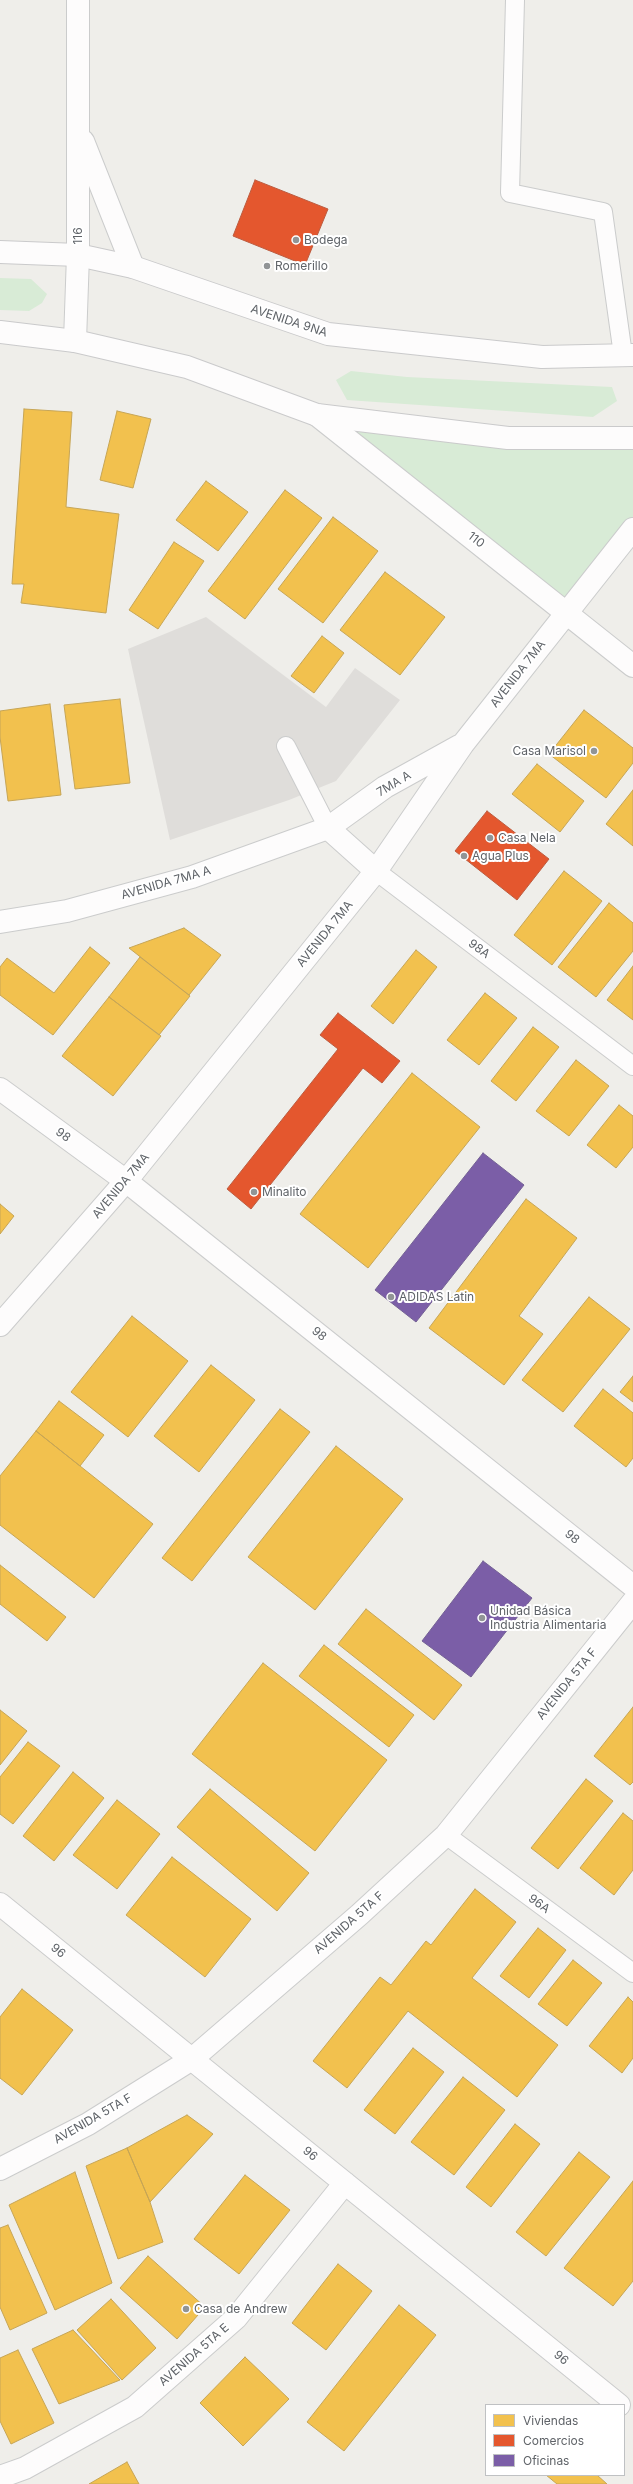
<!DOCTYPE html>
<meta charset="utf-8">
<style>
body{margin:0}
#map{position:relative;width:633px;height:2484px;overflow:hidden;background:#efeeea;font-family:Inter,sans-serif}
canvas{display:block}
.legend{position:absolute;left:485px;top:2404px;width:140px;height:72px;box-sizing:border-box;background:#fff;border:1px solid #bfc1c3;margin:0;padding:5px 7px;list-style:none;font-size:12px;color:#5f6368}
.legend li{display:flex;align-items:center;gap:8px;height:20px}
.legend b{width:20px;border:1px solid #bfc1c3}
</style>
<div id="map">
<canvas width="633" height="2484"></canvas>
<ul class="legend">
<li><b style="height:11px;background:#f2c14e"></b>Viviendas</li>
<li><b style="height:11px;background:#e4572e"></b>Comercios</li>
<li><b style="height:11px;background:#7b5ea7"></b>Oficinas</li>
</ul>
</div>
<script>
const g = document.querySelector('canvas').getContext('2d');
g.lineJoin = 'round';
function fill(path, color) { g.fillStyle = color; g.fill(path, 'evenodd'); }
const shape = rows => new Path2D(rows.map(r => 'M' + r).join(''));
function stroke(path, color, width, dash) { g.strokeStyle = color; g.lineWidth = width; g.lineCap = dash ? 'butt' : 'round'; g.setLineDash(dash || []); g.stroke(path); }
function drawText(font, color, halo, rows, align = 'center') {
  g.font = font + ' Inter,sans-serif'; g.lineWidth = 4; g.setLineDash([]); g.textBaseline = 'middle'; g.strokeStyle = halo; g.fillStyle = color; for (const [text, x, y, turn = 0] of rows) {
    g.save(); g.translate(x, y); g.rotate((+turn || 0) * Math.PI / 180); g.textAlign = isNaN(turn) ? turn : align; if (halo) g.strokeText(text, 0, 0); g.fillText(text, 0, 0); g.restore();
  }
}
fill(shape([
 [206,617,326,707,355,668,400,700,336,781,289,800,170,840,128,649]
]), '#dfddda');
fill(shape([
 [0,278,31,279,47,294,42,303,29,311,0,310],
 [351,371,407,377,612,387,617,401,593,417,347,400,336,380],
 [317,415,633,438,633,529,566,611]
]), '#d8ebd6');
const homes = shape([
 [24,409,72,412,66,507,119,514,106,613,21,603,24,584,12,584,24,409],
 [117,411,151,419,133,488,100,480,117,411],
 [206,481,248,512,218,551,176,520,206,481],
 [285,490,322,518,245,619,208,591,285,490],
 [333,517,378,551,323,623,278,589,333,517],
 [174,542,204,561,158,629,129,610,174,542],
 [385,572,445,617,400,675,340,630,385,572],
 [322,636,344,653,314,693,291,676,322,636],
 [120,699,130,783,75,789,64,705,120,699],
 [50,704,61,795,8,801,0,737,0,711,50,704],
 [584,710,633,748,633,763,606,798,549,754,584,710],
 [537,764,584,801,560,832,512,794,537,764],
 [633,790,633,846,606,824,633,790],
 [564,871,602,901,552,965,514,935,564,871],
 [609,903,633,923,633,951,596,997,558,967,609,903],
 [184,928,221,955,189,995,129,948,184,928],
 [90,947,110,963,53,1035,0,995,0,967,7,958,54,993,90,947],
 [416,950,437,967,393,1024,371,1006,416,950],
 [140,957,190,996,159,1035,109,997,140,957],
 [633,966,633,1020,607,1000,633,966],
 [485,993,517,1018,479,1065,447,1040,485,993],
 [109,997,161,1036,113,1096,62,1056,109,997],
 [533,1027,559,1047,516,1101,491,1081,533,1027],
 [576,1060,609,1086,569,1136,536,1111,576,1060],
 [412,1073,480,1127,368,1268,300,1214,412,1073],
 [619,1105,633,1116,633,1147,616,1168,587,1145,619,1105],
 [526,1199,577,1238,519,1316,543,1334,504,1385,429,1328,526,1199],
 [0,1204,14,1216,0,1234,0,1204],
 [589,1297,630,1329,563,1412,522,1380,589,1297],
 [132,1316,188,1361,128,1437,71,1392,132,1316],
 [211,1365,255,1400,199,1472,154,1436,211,1365],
 [633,1376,633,1402,620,1392,633,1376],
 [603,1389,633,1413,633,1458,626,1467,574,1426,603,1389],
 [59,1401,104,1435,80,1466,36,1431,59,1401],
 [280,1409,310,1432,192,1581,162,1558,280,1409],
 [36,1431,153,1524,94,1598,0,1525,0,1476,36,1431],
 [336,1446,403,1499,315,1610,248,1557,336,1446],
 [0,1565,66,1617,47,1641,0,1604,0,1565],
 [366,1609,462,1685,434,1720,338,1644,366,1609],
 [324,1645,414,1715,389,1747,299,1676,324,1645],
 [263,1663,387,1760,315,1851,192,1754,263,1663],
 [633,1707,633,1782,630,1785,594,1756,633,1707],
 [0,1710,27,1731,0,1765,0,1710],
 [28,1742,60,1766,13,1824,0,1814,0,1777,28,1742],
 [73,1772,104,1798,54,1861,23,1836,73,1772],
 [586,1779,613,1801,558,1869,531,1848,586,1779],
 [210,1789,309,1873,277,1911,177,1827,210,1789],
 [117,1800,160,1834,117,1889,73,1855,117,1800],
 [623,1813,633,1821,633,1870,614,1895,580,1868,623,1813],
 [172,1857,251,1919,205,1977,126,1915,172,1857],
 [475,1889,516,1922,472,1978,558,2045,517,2097,408,2011,347,2088,313,2061,380,1977,391,1985,426,1941,431,1945,475,1889],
 [538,1928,566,1950,529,1998,500,1976,538,1928],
 [573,1960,602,1983,567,2026,538,2004,573,1960],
 [22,1989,73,2030,22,2095,0,2078,0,2017,22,1989],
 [628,1997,633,2002,633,2058,622,2073,589,2046,628,1997],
 [413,2048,444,2072,395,2134,364,2110,413,2048],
 [463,2077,505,2110,454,2175,411,2142,463,2077],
 [187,2115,213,2134,150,2202,127,2148,187,2115],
 [515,2124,540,2144,491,2207,466,2187,515,2124],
 [127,2148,150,2202,163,2242,118,2259,86,2166,127,2148],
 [579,2152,610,2177,546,2256,516,2232,579,2152],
 [75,2172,112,2283,55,2310,9,2205,75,2172],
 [245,2175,290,2210,239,2274,194,2239,245,2175],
 [633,2181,633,2281,613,2306,564,2268,633,2181],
 [8,2225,47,2313,10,2330,0,2307,0,2228,8,2225],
 [148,2256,205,2307,177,2339,120,2288,148,2256],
 [338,2264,372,2291,326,2350,292,2323,338,2264],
 [111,2299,156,2348,122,2380,77,2330,111,2299],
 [399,2305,436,2335,344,2451,307,2422,399,2305],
 [73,2330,120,2380,59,2404,32,2349,73,2330],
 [18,2350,54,2423,11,2444,0,2421,0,2358,18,2350],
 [245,2357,289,2399,243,2446,200,2403,245,2357],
 [127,2462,139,2484,89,2484,127,2462],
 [546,2475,597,2475,607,2484,557,2484,546,2475]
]);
fill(homes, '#f2c14e');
stroke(homes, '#c6a556', 1);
const shops = shape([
 [255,180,328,209,305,265,233,236,255,180],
 [487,811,549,859,517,900,455,851,487,811],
 [338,1013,400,1061,382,1083,363,1068,251,1209,227,1189,338,1049,320,1035,338,1013]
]);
fill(shops, '#e4572e');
stroke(shops, '#bc5b3f', 1);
const offices = shape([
 [483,1153,524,1185,416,1322,375,1290,483,1153],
 [483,1561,532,1598,471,1677,422,1641,483,1561]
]);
fill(offices, '#7b5ea7');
stroke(offices, '#736094', 1);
const service = shape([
 [515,0,510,193,603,212,623,355],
 [286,746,328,828],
 [376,871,633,1066],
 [446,1835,633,1973]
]);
const minor = shape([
 [83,141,133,267],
 [75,341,78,255,78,0],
 [317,415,633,666],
 [328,828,376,871],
 [0,922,67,911,192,877,328,828,385,787,459,746],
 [0,1089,126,1181,633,1586],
 [0,1325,126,1181,376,871,463,744,633,529],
 [0,1904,619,2405],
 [0,2169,88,2124,192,2059,359,1915,446,1835,633,1602],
 [0,2477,25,2468,135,2407,236,2318,345,2183]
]);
const secondary = shape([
 [0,252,78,255,133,267,328,334,542,357,633,355],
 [0,332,75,341,187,367,317,415,508,438,633,438]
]);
stroke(service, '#cbcccc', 20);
stroke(minor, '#cbcccc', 24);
stroke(secondary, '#cacacb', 24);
stroke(service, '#fdfcfc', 18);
stroke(minor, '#fdfcfc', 22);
stroke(secondary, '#fdfcfc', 22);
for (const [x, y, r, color] of [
 [296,240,4,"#919496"],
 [267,266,4,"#919496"],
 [594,751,4,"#919496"],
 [490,838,4,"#919496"],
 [464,856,4,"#919496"],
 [254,1192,4,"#919496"],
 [391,1297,4,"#919496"],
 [482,1618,4,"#919496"],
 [186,2309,4,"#919496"]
]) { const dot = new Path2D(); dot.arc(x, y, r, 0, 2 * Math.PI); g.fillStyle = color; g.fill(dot); stroke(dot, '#fff', 1.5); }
drawText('12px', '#5f6368', '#fff', [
 ["116",78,236,-90],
 ["AVENIDA 9NA",289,321,18],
 ["110",476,540,38],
 ["AVENIDA 7MA",518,674,-52],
 ["7MA A",394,784,-31],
 ["AVENIDA 7MA A",166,883,-16],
 ["AVENIDA 7MA",325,934,-51],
 ["98A",479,949,37],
 ["98",63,1135,36],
 ["AVENIDA 7MA",121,1186,-50],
 ["98",319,1334,39],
 ["98",572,1537,39],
 ["AVENIDA 5TA F",567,1684,-51],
 ["96A",539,1904,36],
 ["AVENIDA 5TA F",349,1923,-41],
 ["96",58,1951,39],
 ["AVENIDA 5TA F",93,2119,-30],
 ["96",310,2154,39],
 ["AVENIDA 5TA E",194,2355,-41],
 ["96",561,2358,39]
]);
drawText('12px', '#5f6368', '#fff', [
 ["Bodega",304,240],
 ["Romerillo",275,266],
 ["Casa Marisol",586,751,"right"],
 ["Casa Nela",498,838],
 ["Agua Plus",472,856],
 ["Minalito",262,1192],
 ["ADIDAS Latin",399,1297],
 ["Unidad Básica",490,1611],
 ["Industria Alimentaria",490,1625],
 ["Casa de Andrew",194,2309]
], 'left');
</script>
